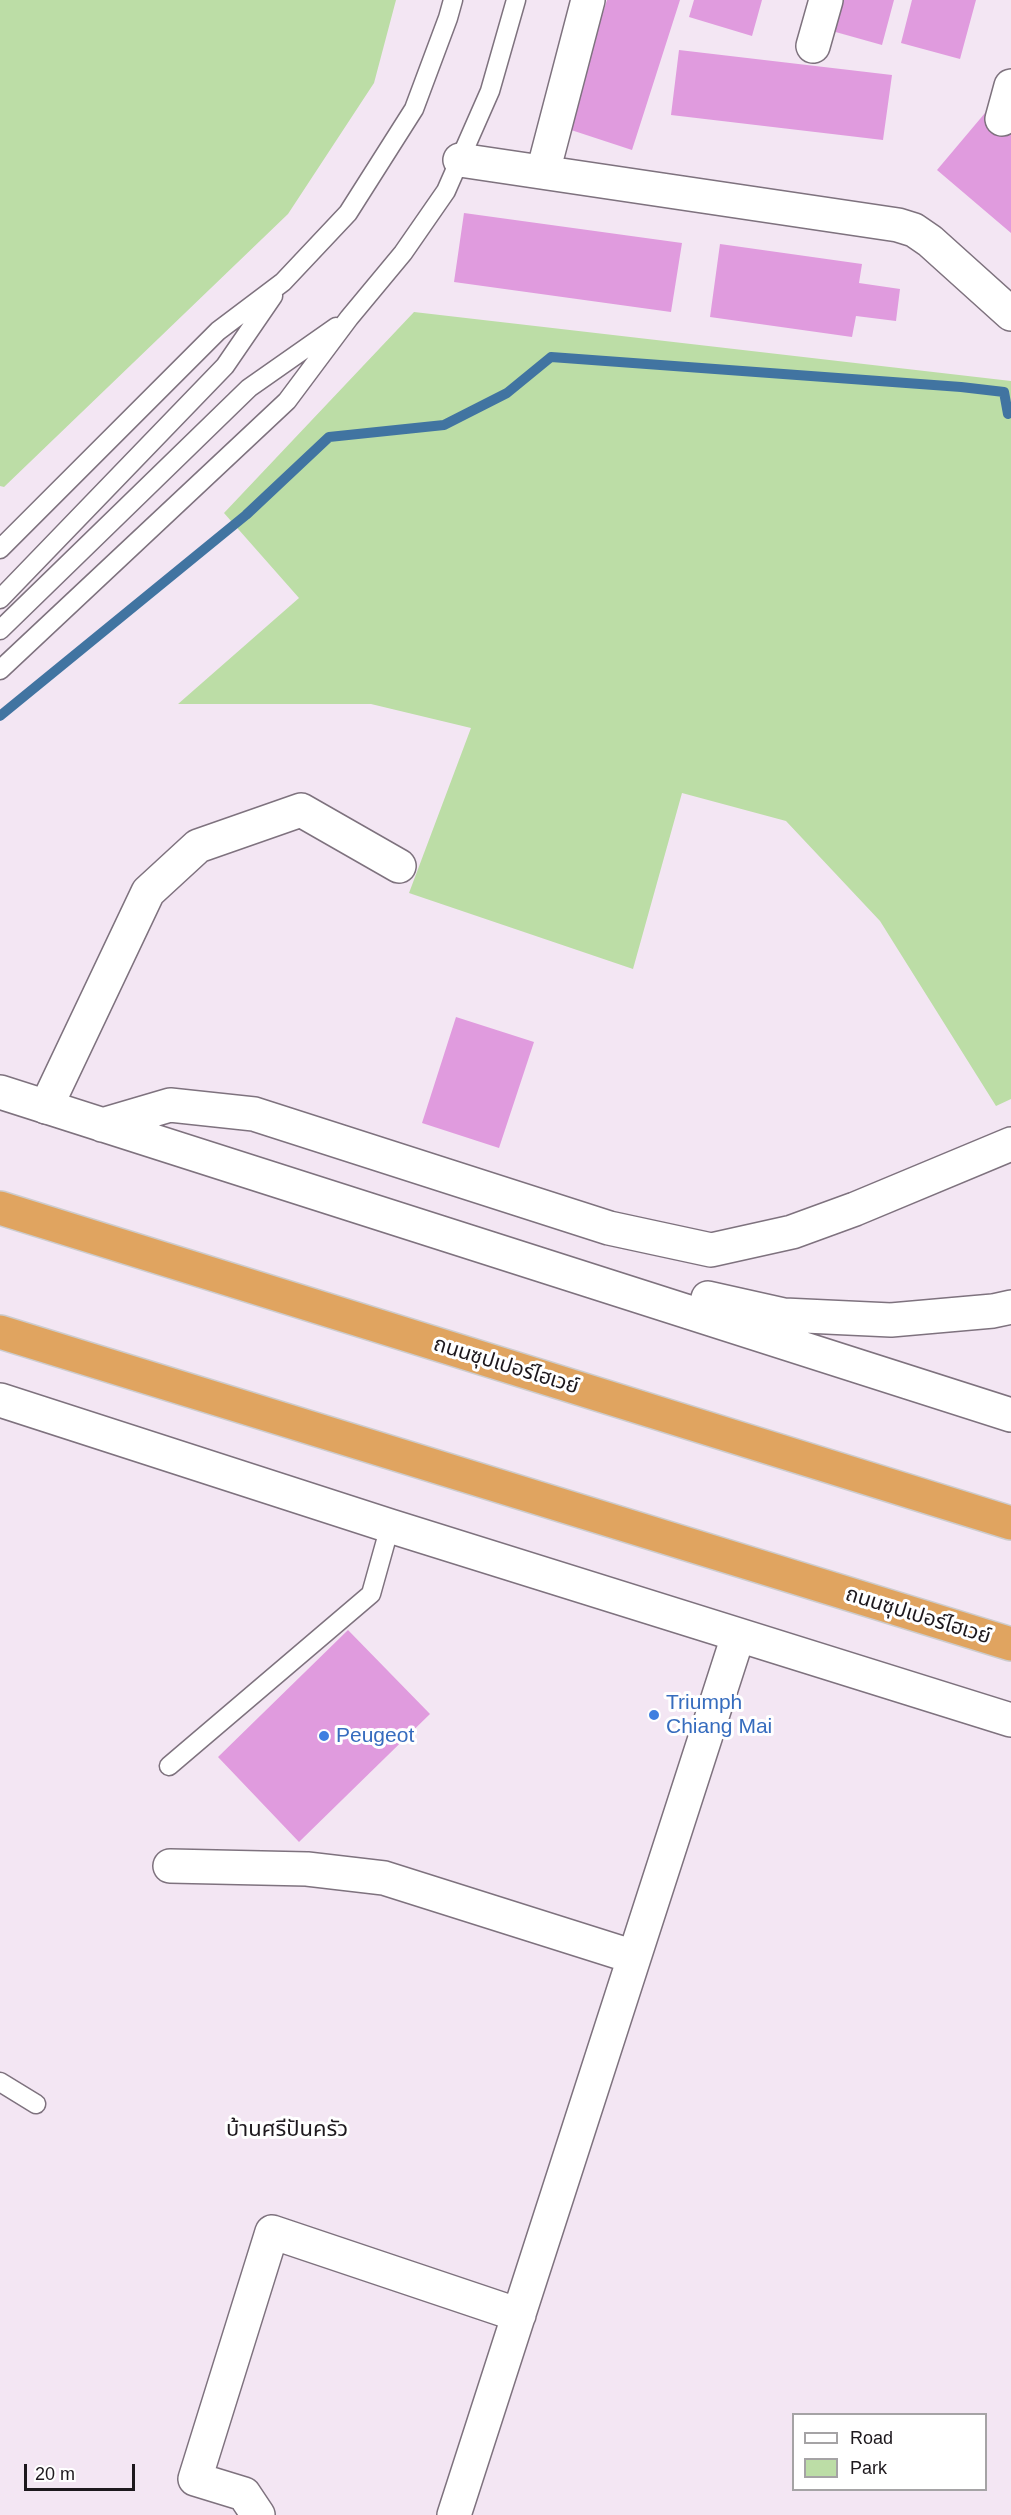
<!DOCTYPE html>
<meta charset="utf-8">
<style>
body{margin:0}
#map{position:relative;width:1011px;height:2515px;overflow:hidden;background:#f3e6f3;font-family:Arial,sans-serif}
canvas{display:block}
.legend{position:absolute;left:792px;top:2413px;width:195px;height:78px;box-sizing:border-box;background:#fff;border:2px solid #a5a3a5;margin:0;padding:8px 10px;list-style:none;font-size:18px;color:#1d181d}
.legend li{display:flex;align-items:center;gap:12px;height:30px}
.legend b{width:30px;border:2px solid #a5a3a5}
.scale{position:absolute;left:24px;top:2464px;width:111px;height:27px;box-sizing:border-box;border:3px solid #1d181d;border-top:0;padding-left:8px;font-size:18px;line-height:21px;white-space:nowrap;color:#1d181d;-webkit-text-stroke:4px #fff;paint-order:stroke}
</style>
<div id="map">
<canvas width="1011" height="2515"></canvas>
<ul class="legend">
<li><b style="height:8px;background:#fff"></b>Road</li>
<li><b style="height:16px;background:#bcdda6"></b>Park</li>
</ul>
<div class="scale">20 m</div>
</div>
<script>
const g = document.querySelector('canvas').getContext('2d');
g.lineJoin = 'round';
function fill(path, color) { g.fillStyle = color; g.fill(path, 'evenodd'); }
const shape = rows => new Path2D(rows.map(r => 'M' + r).join(''));
function stroke(path, color, width, dash) { g.strokeStyle = color; g.lineWidth = width; g.lineCap = dash ? 'butt' : 'round'; g.setLineDash(dash || []); g.stroke(path); }
function drawText(font, color, halo, rows, align = 'center') {
  g.font = font + ' Arial,"Noto Sans Thai",sans-serif'; g.lineWidth = 6; g.setLineDash([]); g.textBaseline = 'middle'; g.strokeStyle = halo; g.fillStyle = color; for (const [text, x, y, turn = 0] of rows) {
    g.save(); g.translate(x, y); g.rotate((+turn || 0) * Math.PI / 180); g.textAlign = isNaN(turn) ? turn : align; if (halo) g.strokeText(text, 0, 0); g.fillText(text, 0, 0); g.restore();
  }
}
fill(shape([
 [0,0,396,0,374,83,288,214,4,487,0,486],
 [414,312,1011,381,1011,1099,996,1106,880,921,786,821,682,793,633,969,409,893,471,728,371,704,178,704,299,598,224,513]
]), '#bcdda6');
stroke(shape([
 [0,716,246,515,329,437,444,425,507,393,551,357,961,387,1004,392,1008,414,1011,411]
]), '#4174a1', 10);
fill(shape([
 [607,0,680,0,632,150,565,128],
 [694,0,762,0,752,36,689,17],
 [841,0,894,0,882,45,832,31],
 [912,0,976,0,960,59,901,43],
 [679,50,892,75,883,140,671,115],
 [985,113,1011,135,1011,233,937,170],
 [464,213,682,243,671,312,454,282],
 [720,244,862,264,859,283,900,289,896,321,856,316,852,337,710,317],
 [456,1017,534,1042,499,1148,422,1123],
 [348,1630,430,1714,299,1842,218,1757]
]), '#e09bde');
const service = shape([
 [0,549,218,331,283,282,348,213,414,109,448,18,453,0],
 [0,599,225,366,273,296],
 [0,630,249,388,336,327],
 [0,670,287,401,349,318,403,253,446,191,490,91,516,0],
 [169,1766,371,1594,390,1526],
 [0,2082,36,2104]
]);
const minor = shape([
 [813,46,826,0],
 [1002,119,1011,86],
 [460,160,898,225,914,230,930,241,1011,314],
 [543,172,588,0],
 [46,1107,148,892,198,846,301,810,399,866],
 [170,1866,307,1869,384,1878,634,1957],
 [258,2515,244,2494,195,2479,272,2232,519,2315],
 [454,2515,738,1636]
]);
const secondary = shape([
 [0,1092,1011,1415],
 [102,1125,170,1105,254,1114,609,1228,711,1250,792,1232,855,1209,1011,1144],
 [708,1298,784,1315,891,1320,993,1311,1011,1307],
 [0,1400,390,1526,1011,1720]
]);
const trunk = shape([
 [0,1208,1011,1523],
 [0,1332,1011,1644]
]);
stroke(service, '#7e727e', 21);
stroke(minor, '#7e727e', 36);
stroke(secondary, '#7e727e', 36);
stroke(trunk, '#cdcccd', 36);
stroke(service, '#fff', 18);
stroke(minor, '#fff', 33);
stroke(secondary, '#fff', 33);
stroke(trunk, '#e0a460', 33);
for (const [x, y, r, color] of [
 [654,1715,6,"#3f7fe0"],
 [324,1736,6,"#3f7fe0"]
]) { const dot = new Path2D(); dot.arc(x, y, r, 0, 2 * Math.PI); g.fillStyle = color; g.fill(dot); stroke(dot, '#fff', 2); }
drawText('21px', '#1d181d', '#fff', [
 ["ถนนซุปเปอร์ไฮเวย์",506,1366,17],
 ["ถนนซุปเปอร์ไฮเวย์",918,1616,17]
]);
drawText('21px', '#366cbe', '#fff', [
 ["Triumph",666,1703],
 ["Chiang Mai",666,1727],
 ["Peugeot",336,1736]
], 'left');
drawText('22px', '#1d181d', '#fff', [
 ["บ้านศรีปันครัว",287,2130]
]);
</script>
